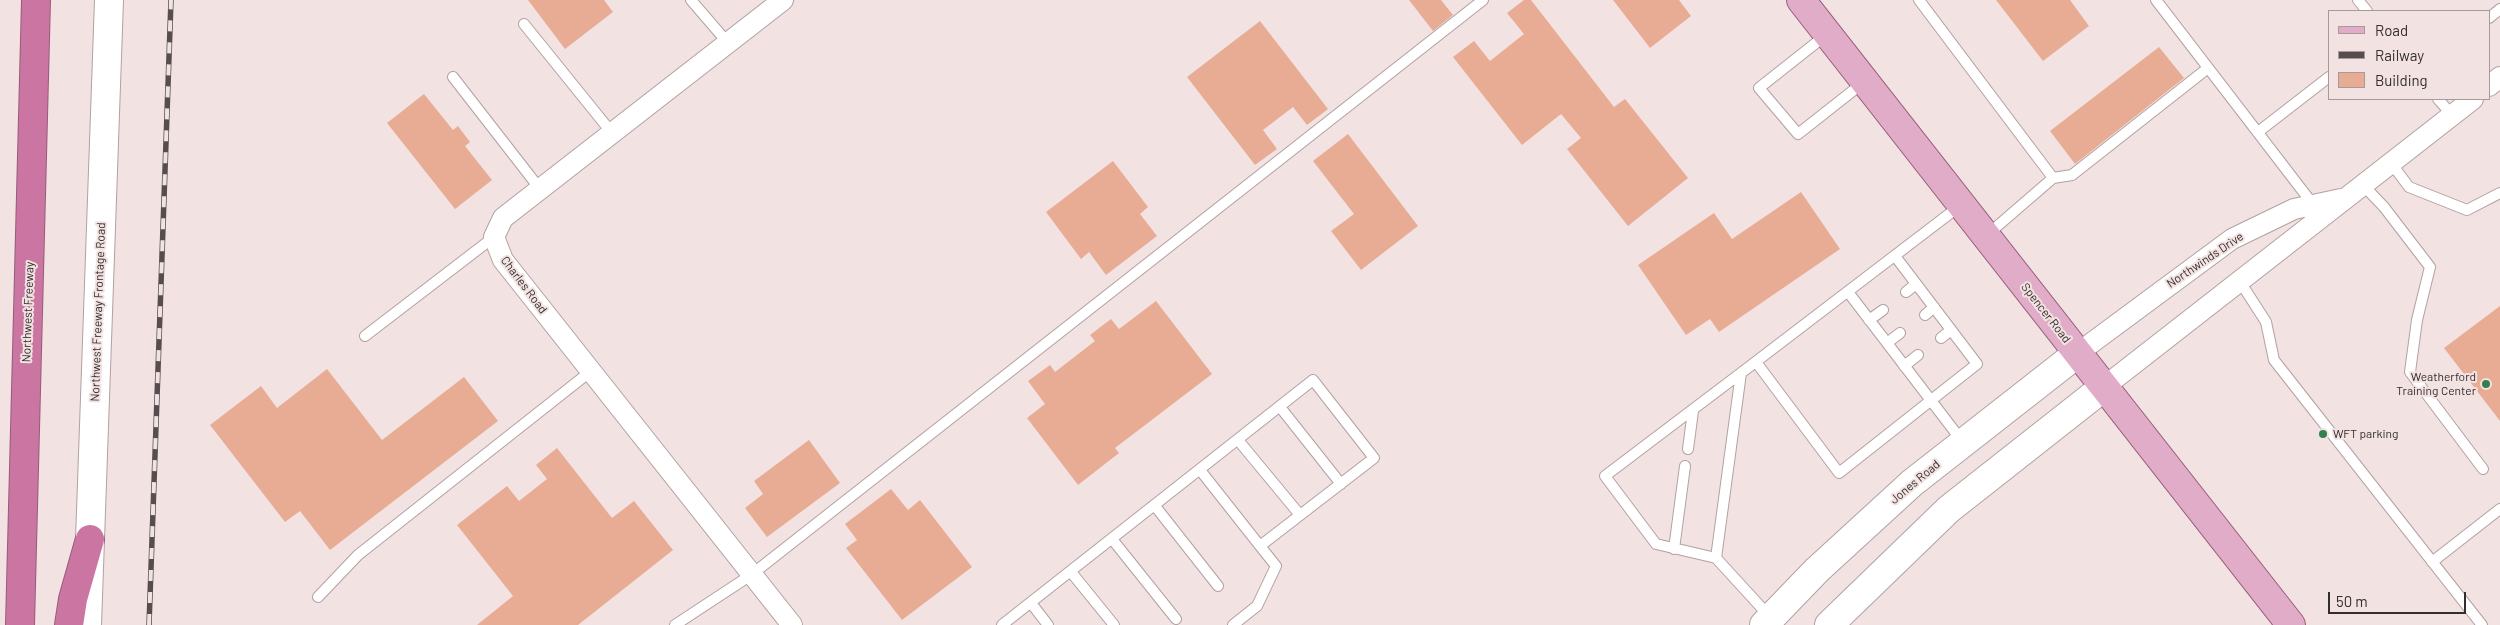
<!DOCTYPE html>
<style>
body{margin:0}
#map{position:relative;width:2500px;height:625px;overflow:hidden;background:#f3e2e2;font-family:Barlow,sans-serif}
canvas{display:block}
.legend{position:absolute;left:2328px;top:10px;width:162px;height:90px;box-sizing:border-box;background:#f3e2e2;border:1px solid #a69a9a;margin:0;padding:6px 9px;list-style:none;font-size:15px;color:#332d2d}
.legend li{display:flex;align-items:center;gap:10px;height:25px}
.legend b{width:25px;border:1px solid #a69a9a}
.scale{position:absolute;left:2328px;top:592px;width:138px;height:22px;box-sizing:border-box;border:2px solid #332d2d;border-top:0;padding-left:6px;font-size:15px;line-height:18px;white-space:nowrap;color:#332d2d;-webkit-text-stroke:4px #f3e2e2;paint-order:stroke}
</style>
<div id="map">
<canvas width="2500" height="625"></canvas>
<ul class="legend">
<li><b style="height:6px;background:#e0acc8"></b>Road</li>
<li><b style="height:6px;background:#564e4e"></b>Railway</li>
<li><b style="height:14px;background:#e8ac95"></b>Building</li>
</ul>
<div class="scale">50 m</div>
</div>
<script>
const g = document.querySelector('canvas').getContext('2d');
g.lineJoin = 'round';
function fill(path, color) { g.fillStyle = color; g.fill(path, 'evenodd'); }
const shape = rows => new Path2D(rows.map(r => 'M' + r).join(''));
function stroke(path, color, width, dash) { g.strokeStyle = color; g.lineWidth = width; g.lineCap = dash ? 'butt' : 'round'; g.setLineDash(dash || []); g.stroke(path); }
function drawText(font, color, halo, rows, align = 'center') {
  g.font = font + ' Barlow,sans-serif'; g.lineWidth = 4; g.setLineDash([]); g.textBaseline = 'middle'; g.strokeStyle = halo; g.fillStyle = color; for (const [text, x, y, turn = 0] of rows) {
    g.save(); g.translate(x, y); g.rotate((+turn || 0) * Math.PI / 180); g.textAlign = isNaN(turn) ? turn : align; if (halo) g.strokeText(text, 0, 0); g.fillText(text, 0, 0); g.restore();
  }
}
fill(shape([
 [528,0,604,0,613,12,565,49],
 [1409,0,1441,0,1453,15,1433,31],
 [1524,0,1531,0,1614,107,1625,99,1688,178,1628,226,1567,149,1581,138,1561,114,1522,145,1453,57,1474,41,1490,61,1524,34,1507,13],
 [1613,0,1679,0,1691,16,1650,48],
 [1996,0,2070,0,2089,26,2043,61],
 [1260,21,1328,109,1307,125,1293,107,1263,130,1277,149,1255,165,1187,77],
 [2159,47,2184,78,2075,164,2050,131],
 [424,94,453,130,458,126,470,142,465,146,492,180,455,209,387,123],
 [1348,134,1418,226,1361,270,1331,231,1354,214,1313,161],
 [1113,161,1148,207,1140,214,1157,236,1106,275,1089,252,1081,259,1046,212],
 [1801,192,1840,249,1719,332,1710,319,1686,335,1638,265,1714,213,1732,239],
 [1156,301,1212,374,1115,448,1119,453,1078,485,1027,418,1045,404,1028,381,1050,365,1055,372,1095,341,1090,335,1111,319,1119,329],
 [2500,306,2500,421,2444,348],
 [327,369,382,440,464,377,498,421,330,550,300,511,285,522,210,425,261,386,277,408],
 [809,440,840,483,767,537,745,508,763,494,754,481],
 [557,448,612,518,634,501,673,550,578,625,477,625,513,596,457,525,507,486,519,501,547,479,536,465],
 [891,489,908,510,920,500,972,567,902,620,846,548,857,540,845,524]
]), '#e8ac95');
const service = shape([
 [691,0,728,43],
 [1919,0,2053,178,1987,235],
 [2156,0,2315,207],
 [2358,0,2367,11],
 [2489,18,2500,9],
 [524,24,612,133],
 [1826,35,1759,88,1798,134,1864,82],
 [453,77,540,189],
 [2438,99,2452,115],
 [2258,132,2329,77],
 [2391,163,2409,187,2467,210,2500,193],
 [2053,178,2072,175,2208,68],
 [2363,185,2384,207,2430,267,2417,320,2410,372,2483,469],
 [2239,280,2266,322,2274,360,2482,625],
 [1848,292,1962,441],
 [1906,292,1916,284],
 [1925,315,1934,307],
 [1869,320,1883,310],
 [365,336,494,237],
 [1941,338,1951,330],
 [1887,343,1900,333],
 [1756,362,1839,473,1977,364,1895,256],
 [1904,366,1918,355],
 [1280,407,1341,484],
 [1238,440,1300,515],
 [1688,449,1693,411],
 [1200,470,1260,546],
 [1155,506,1218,586],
 [1112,539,1176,619],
 [1674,549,1685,466],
 [1716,558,1656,544,1605,476,1741,373],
 [2432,562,2500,509],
 [1071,572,1114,625],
 [318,597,358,555,591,371],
 [1031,603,1048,625],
 [1770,617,1716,558,1741,373,1961,205],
 [675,625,751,575,1483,0],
 [1002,625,1313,380,1374,458,1260,546,1276,566,1257,606,1233,625]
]);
const minor = shape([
 [783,0,503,218,494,237,503,260,792,625],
 [2489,86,2500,77],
 [2078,353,2232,239,2294,209,2341,199],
 [2104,387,2473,99]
]);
const secondary = shape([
 [87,625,109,0],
 [1764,625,1817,570,1912,483,2078,353],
 [1829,625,1949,509,2104,387]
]);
const primary = shape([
 [1801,0,2291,625]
]);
const motorway = shape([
 [20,625,36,0],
 [69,625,73,599,90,539]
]);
stroke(service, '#b1a1a1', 12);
stroke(minor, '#b1a1a1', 22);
stroke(secondary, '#b1a1a1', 30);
stroke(primary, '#965c7a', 30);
stroke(motorway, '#965c7a', 30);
stroke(service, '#fff', 10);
stroke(minor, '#fff', 20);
stroke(secondary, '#fff', 28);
stroke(primary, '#e0acc8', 28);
stroke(motorway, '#cb75a3', 28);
const rail = shape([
 [149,625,171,0]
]);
stroke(rail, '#564e4e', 5.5);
stroke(rail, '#f3e2e2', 4, [11]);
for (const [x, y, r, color] of [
 [2486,384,5,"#337f4e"],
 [2323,434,5,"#337f4e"]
]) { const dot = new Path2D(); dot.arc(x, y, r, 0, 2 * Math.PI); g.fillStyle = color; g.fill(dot); stroke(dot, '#f3e2e2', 2); }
drawText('12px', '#332d2d', '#f3e2e2', [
 ["Northwinds Drive",2205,260,-34],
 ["Charles Road",524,285,53],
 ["Northwest Freeway",28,312,-88],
 ["Northwest Freeway Frontage Road",98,312,-88],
 ["Spencer Road",2046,313,52],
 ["Jones Road",1915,482,-40]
]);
drawText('12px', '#332d2d', '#f3e2e2', [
 ["Weatherford",2476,377],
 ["Training Center",2476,391],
 ["WFT parking",2333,434,"left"]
], 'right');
</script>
